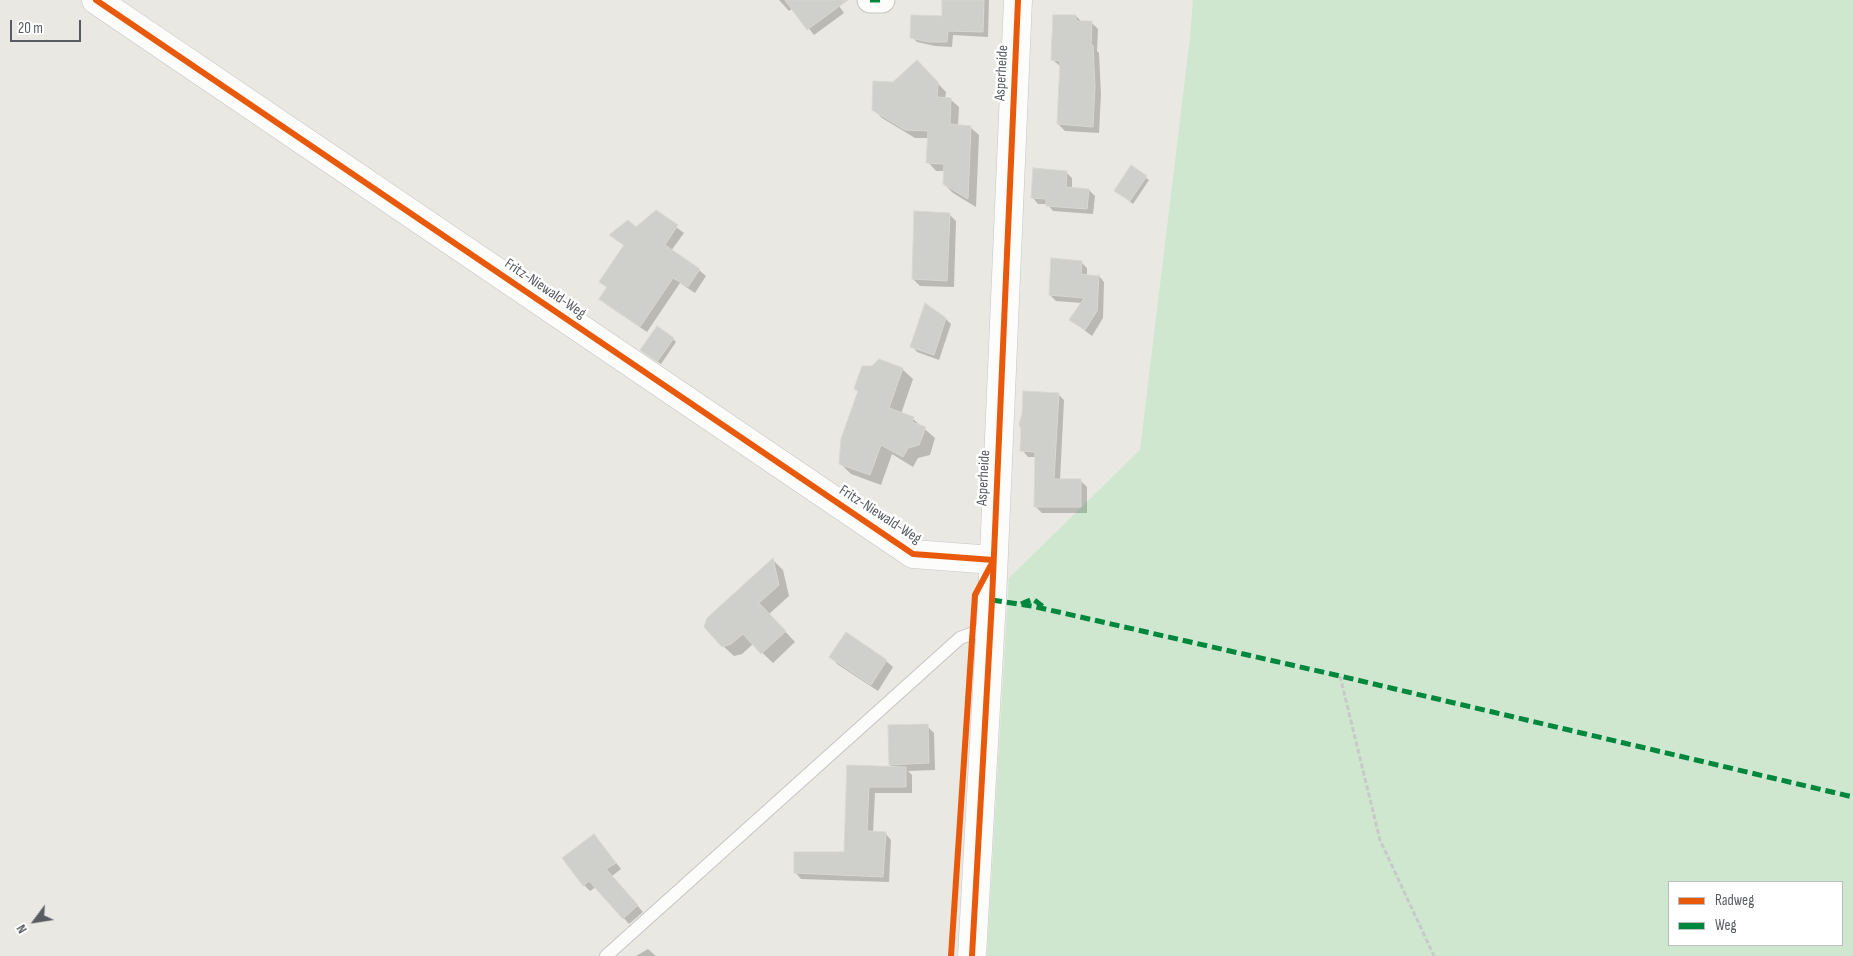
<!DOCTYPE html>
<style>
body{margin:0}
#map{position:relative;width:1853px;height:956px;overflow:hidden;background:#e9e8e2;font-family:"Sofia Sans Condensed",sans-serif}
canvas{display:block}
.legend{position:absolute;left:1668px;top:881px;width:175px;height:65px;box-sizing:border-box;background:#fff;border:1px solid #bcbdc0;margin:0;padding:6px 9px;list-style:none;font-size:15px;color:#585b61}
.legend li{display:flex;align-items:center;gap:10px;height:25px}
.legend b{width:25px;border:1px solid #bcbdc0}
.north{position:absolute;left:10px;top:896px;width:50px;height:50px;-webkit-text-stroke:4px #fff;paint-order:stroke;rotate:239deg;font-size:14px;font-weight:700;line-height:20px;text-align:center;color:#585b61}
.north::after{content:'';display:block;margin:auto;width:18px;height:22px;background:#585b61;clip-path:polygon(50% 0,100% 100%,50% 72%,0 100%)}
.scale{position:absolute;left:10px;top:20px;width:71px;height:22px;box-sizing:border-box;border:2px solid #585b61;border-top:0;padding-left:6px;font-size:15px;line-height:18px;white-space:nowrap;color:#585b61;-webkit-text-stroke:4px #fff;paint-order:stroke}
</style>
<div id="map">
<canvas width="1853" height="956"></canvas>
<ul class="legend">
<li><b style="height:6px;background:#e8590c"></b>Radweg</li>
<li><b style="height:6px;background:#00873e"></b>Weg</li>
</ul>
<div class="north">N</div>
<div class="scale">20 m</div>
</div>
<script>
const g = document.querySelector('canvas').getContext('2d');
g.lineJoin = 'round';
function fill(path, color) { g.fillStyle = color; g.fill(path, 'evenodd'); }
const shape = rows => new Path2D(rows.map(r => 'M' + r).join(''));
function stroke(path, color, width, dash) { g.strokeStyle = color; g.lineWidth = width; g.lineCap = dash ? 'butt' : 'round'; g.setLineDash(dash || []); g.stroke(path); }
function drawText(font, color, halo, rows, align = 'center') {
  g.font = font + ' "Sofia Sans Condensed",sans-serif'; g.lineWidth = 5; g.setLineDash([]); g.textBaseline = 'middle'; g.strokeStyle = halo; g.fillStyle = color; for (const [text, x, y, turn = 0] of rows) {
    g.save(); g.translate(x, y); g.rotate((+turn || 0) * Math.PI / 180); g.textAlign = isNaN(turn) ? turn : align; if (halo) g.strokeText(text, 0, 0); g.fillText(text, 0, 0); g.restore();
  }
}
fill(shape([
 [1193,0,1853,0,1853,956,987,956,1009,578,1140,450,1190,38],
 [1669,882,1842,882,1842,945,1669,945]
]), '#cfe6cf');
fill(shape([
 [779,0,835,0,844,13,814,35,793,8,789,11],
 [944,0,989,0,988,37,953,35,952,47,935,46,917,42,912,37,943,17],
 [1076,16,1082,22,1091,22,1098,29,1097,51,1099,53,1101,94,1099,133,1065,131,1058,124,1061,67,1053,60],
 [925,70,946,92,945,99,950,99,959,107,958,126,970,127,979,135,976,207,953,193,944,184,945,171,936,171,928,162,929,138,915,138,882,118,873,109,894,83],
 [1131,167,1149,180,1133,204,1119,193],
 [1066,172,1072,178,1072,189,1089,190,1095,196,1093,214,1053,211,1047,204,1038,204,1033,198],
 [656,212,684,233,671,251,699,270,706,276,695,293,680,283,647,332,607,305,600,299,607,288,601,281,625,246,611,235,636,228],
 [949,214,956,221,954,287,920,286,913,279],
 [1081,262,1087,268,1087,276,1099,276,1104,282,1103,318,1092,336,1071,320,1082,303,1056,301,1050,295],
 [946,319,951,324,939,360,917,352,912,346],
 [673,339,676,342,661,364,645,353],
 [902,369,913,379,901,414,913,419,935,438,930,455,918,458,913,467,892,454,881,485,851,474,840,463,859,392,856,389],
 [1058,394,1064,400,1060,480,1080,480,1087,487,1087,513,1042,513,1035,506,1036,457,1028,457,1022,450,1023,414],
 [773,560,783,570,789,596,769,614,795,642,773,663,753,644,742,654,734,656,723,646],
 [831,657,886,661,893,667,878,691,837,664],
 [927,726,934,733,935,770,908,771,912,775,912,793,875,793,873,833,885,833,891,840,889,882,801,879,795,872,846,854,848,766,893,768,890,765],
 [594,835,621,869,612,876,643,912,629,924,596,887,590,891,584,885,564,858],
 [648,949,656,956,636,956]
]), '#0003');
const building = shape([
 [785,0,848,0,807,30,785,0],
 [942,0,984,0,983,32,948,31,947,42,929,42,910,38,911,15,942,16,942,0],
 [1053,15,1076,15,1076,21,1092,21,1091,45,1093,45,1095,87,1093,127,1057,124,1060,61,1051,60,1053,15],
 [917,60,938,82,937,97,951,98,950,124,971,126,968,199,943,184,944,164,926,163,928,131,905,130,872,110,873,81,893,82,917,60],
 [1131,165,1147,176,1130,201,1114,191,1131,165],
 [1033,168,1067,171,1066,187,1089,189,1087,209,1046,206,1046,199,1031,198,1033,168],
 [656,210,678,225,665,245,700,269,688,287,673,278,640,327,599,299,607,287,599,282,624,245,609,235,628,220,636,227,656,210],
 [914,211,950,213,947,281,912,279,914,211],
 [1051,258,1082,261,1081,274,1098,276,1099,274,1097,311,1085,330,1069,320,1084,298,1049,295,1051,258],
 [925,303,946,318,934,355,910,347,925,303],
 [657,326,674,338,657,362,640,350,657,326],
 [879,359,903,368,889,408,914,417,912,422,926,427,919,445,908,448,903,457,881,445,870,475,839,464,841,439,858,391,854,389,862,366,872,366,879,359],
 [1023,391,1059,393,1054,479,1081,479,1081,507,1034,507,1035,452,1020,451,1021,430,1019,424,1022,414,1023,391],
 [773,558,779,585,759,603,786,631,761,654,743,634,731,644,722,647,704,627,707,618,773,558],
 [846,632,887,660,871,685,829,657,846,632],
 [928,724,929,763,889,765,888,725,928,724],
 [847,765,906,767,906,787,869,787,867,831,886,832,883,877,794,873,794,852,844,852,847,765],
 [594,834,616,863,606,869,638,905,623,919,589,881,583,886,562,858,594,834]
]);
fill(building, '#cfcfcb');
stroke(building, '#d8d7d1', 1);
const service = shape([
 [606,956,960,638,990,627]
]);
const minor = shape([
 [870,0,882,0]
]);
const tertiary = shape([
 [96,0,913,554,993,560],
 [972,956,992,600,1018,0]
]);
stroke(service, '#c5c6c4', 14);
stroke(minor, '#c5c6c4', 27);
stroke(tertiary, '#c5c6c4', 29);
stroke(shape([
 [1340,676,1380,840,1434,956]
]), '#c6cbc9', 3, [5, 2.5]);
stroke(service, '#fcfcfb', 12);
stroke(minor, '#fcfcfb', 25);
stroke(tertiary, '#fcfcfb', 28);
stroke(shape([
 [870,0,882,0],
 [992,600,1032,606,1340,676,1853,797],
 [1021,604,1033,599,1046,609]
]), '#00873e', 5, [10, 5]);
stroke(shape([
 [96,0,913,554,993,560],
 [951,956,975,595,991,565],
 [972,956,992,600,1018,0]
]), '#e8590c', 6);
drawText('15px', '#585b61', '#fff', [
 ["Asperheide",1002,73,-87],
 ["Fritz-Niewald-Weg",545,289,34],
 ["Asperheide",984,478,-87],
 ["Fritz-Niewald-Weg",880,515,33]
]);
</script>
